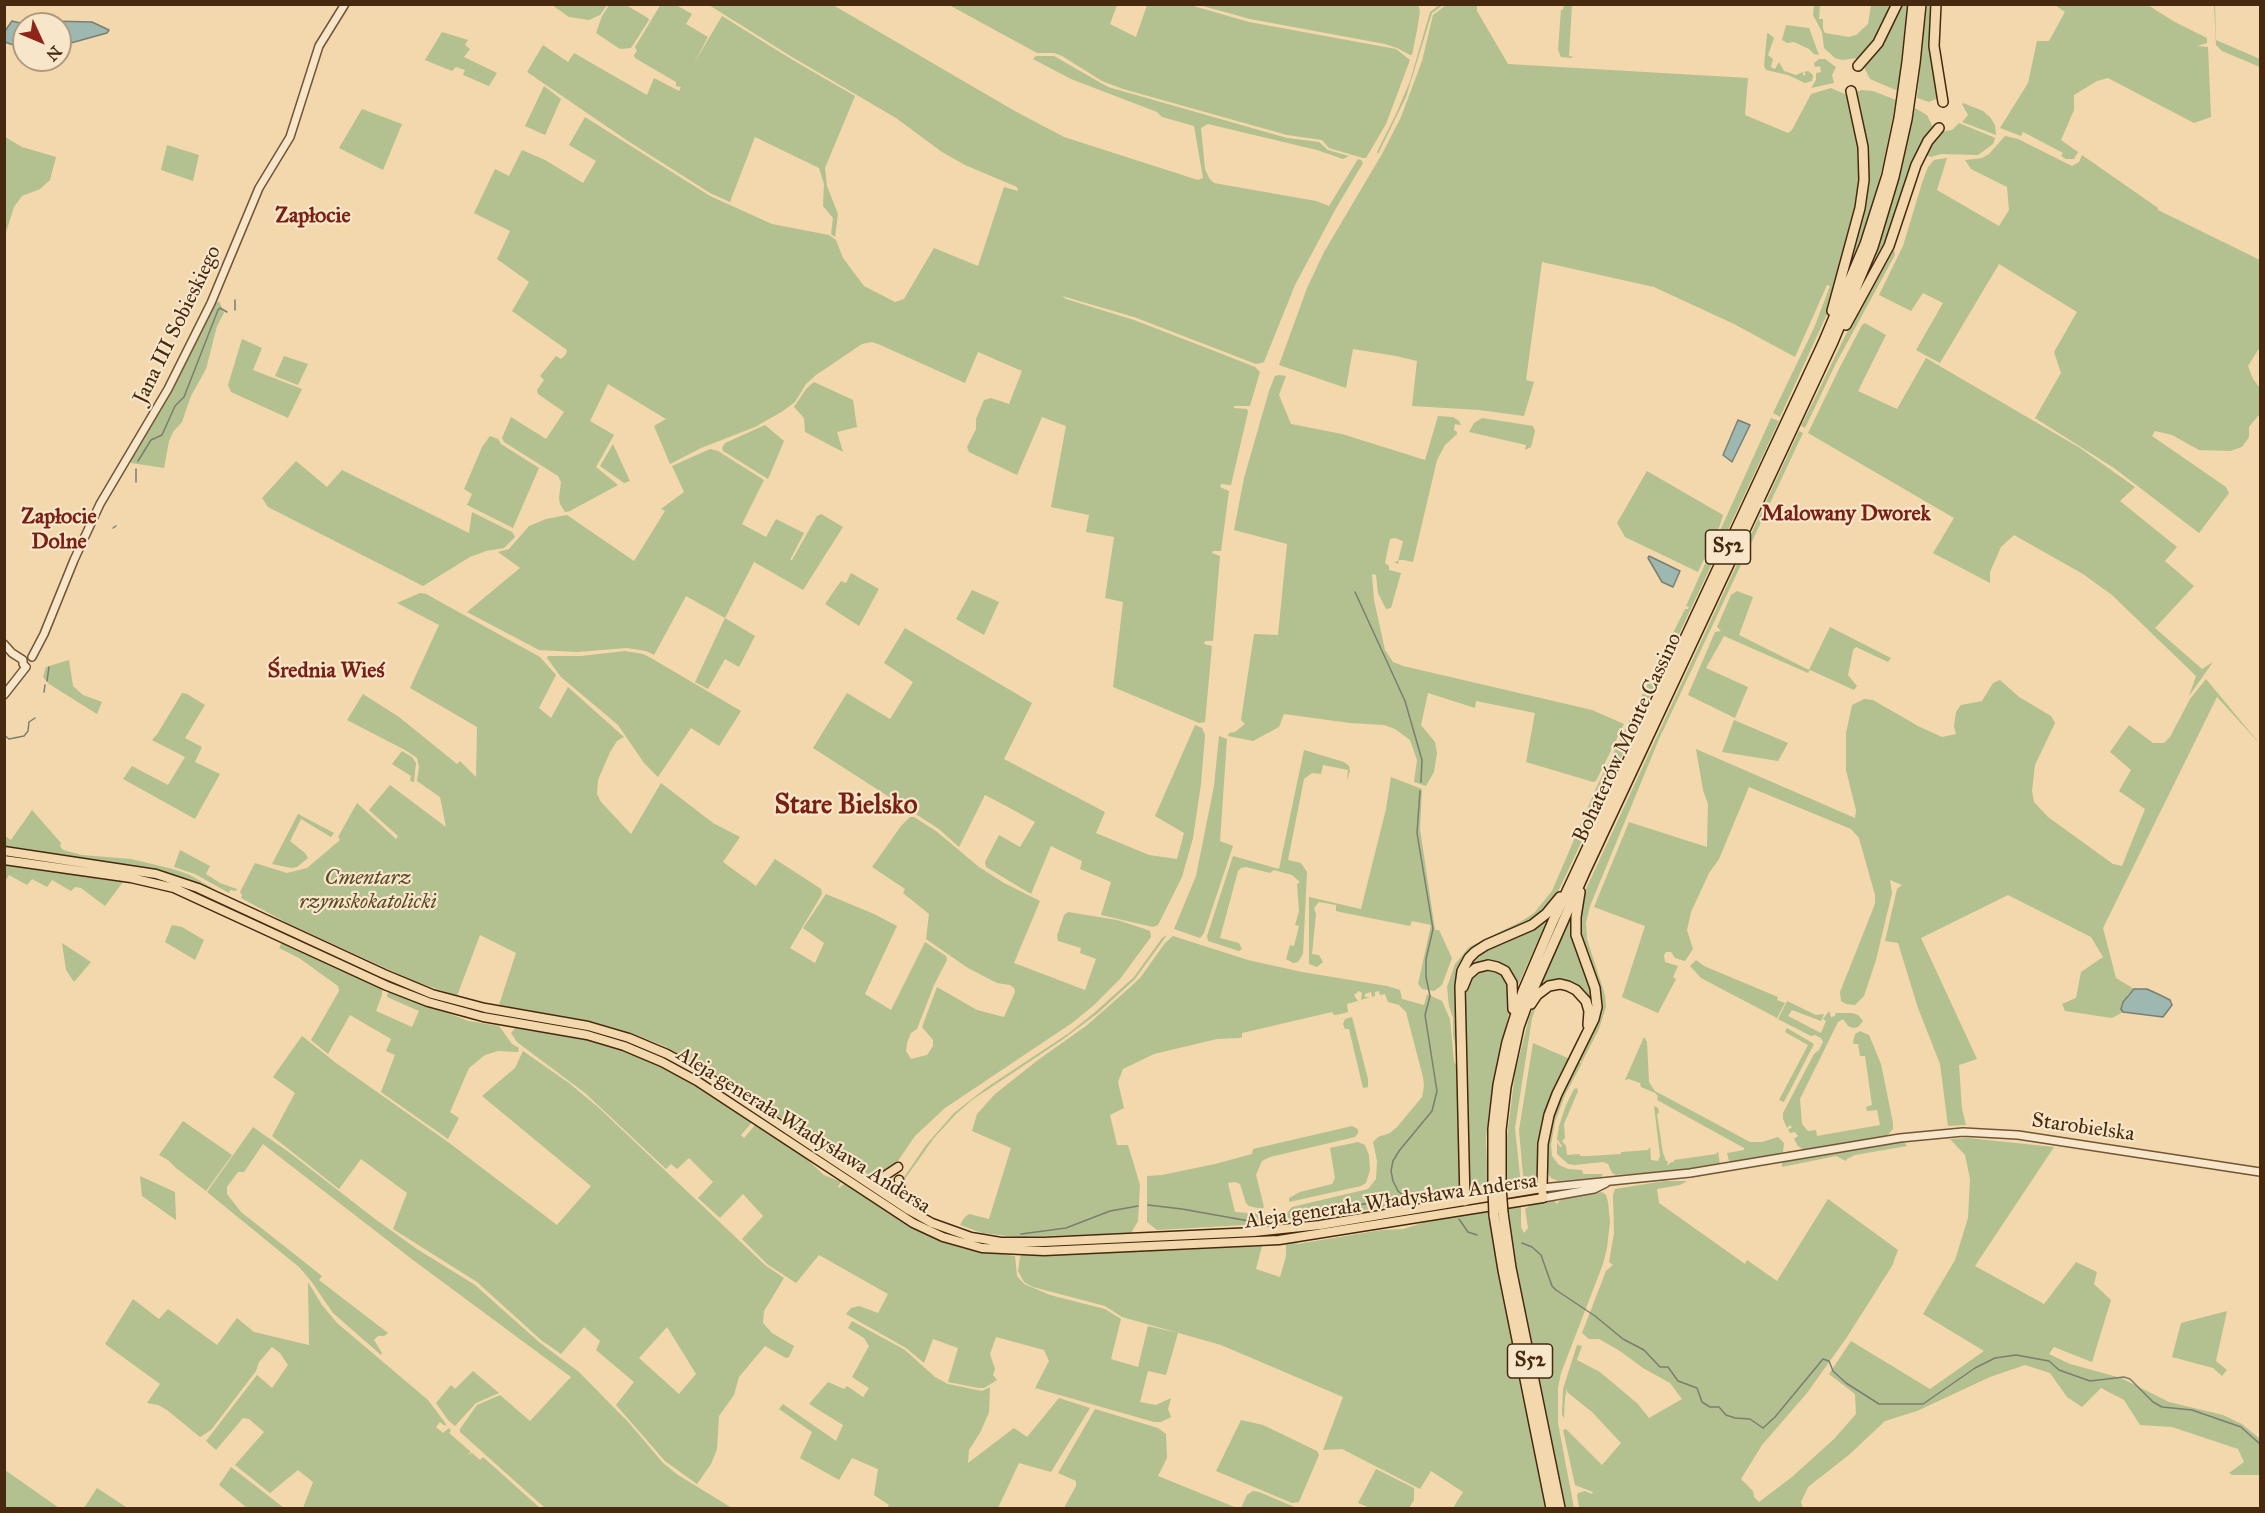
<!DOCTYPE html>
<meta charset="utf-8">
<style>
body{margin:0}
#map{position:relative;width:2265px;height:1513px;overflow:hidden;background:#f2d8ac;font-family:"IM FELL Great Primer",serif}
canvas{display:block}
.frame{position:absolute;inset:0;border:6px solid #46290f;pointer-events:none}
.north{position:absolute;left:12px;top:12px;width:60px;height:60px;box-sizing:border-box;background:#f7e6c9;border:2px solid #b09a7f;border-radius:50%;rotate:134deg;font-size:16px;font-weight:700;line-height:24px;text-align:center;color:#46290f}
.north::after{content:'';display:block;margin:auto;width:21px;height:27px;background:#8f2418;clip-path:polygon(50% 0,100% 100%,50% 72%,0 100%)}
</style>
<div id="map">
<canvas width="2265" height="1513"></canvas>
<div class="frame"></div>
<div class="north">N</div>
</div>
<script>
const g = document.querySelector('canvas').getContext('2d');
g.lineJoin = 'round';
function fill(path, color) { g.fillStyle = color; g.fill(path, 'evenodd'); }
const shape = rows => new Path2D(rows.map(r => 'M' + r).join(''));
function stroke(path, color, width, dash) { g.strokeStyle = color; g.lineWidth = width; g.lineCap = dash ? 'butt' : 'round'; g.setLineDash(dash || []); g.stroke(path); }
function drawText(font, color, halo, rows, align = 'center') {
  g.font = font + ' "IM FELL Great Primer",serif'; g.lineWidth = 4.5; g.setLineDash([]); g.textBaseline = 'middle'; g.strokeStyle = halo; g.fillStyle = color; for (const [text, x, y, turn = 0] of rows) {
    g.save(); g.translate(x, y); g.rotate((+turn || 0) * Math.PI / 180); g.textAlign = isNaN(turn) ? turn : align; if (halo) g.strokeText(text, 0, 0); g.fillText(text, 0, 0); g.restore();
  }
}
fill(shape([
 [661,4,676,5,692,14,686,24,708,37,693,65,722,16,791,59,855,96,825,168,827,186,838,214,835,237,831,234,833,218,823,206,824,184,819,168,755,137,730,202,710,193,628,141,527,72,543,45,568,62,574,53,647,95,654,78,679,91,681,87,676,86,676,82,635,58,634,55,637,51,635,47],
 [1418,4,1420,11,1417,30,1412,55,1410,55,1397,48,1385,44,1250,19,1199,5],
 [552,5,607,5,600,15,589,20,569,17],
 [609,5,626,5,648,18,649,20,631,48,620,49,596,33,602,16],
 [709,5,833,5,1013,110,1064,137,1198,180,1203,178,1194,126,1162,117,1157,112,1071,79,1033,59,1036,56,1054,56,1108,87,1287,138,1319,142,1328,150,1349,156,1343,159,1317,150,1208,124,1201,128,1205,169,1209,178,1214,183,1316,201,1329,206,1358,159,1361,160,1363,163,1335,210,1295,285,1264,362,1261,363,1256,364,1134,317,1062,296,1066,299,1134,320,1217,352,1255,367,1260,372,1250,406,1234,406,1234,408,1247,409,1248,412,1231,485,1221,484,1220,487,1229,491,1221,551,1213,551,1212,553,1220,556,1213,641,1205,641,1204,644,1212,646,1205,722,1199,723,1113,687,1123,602,1105,598,1114,537,1086,532,1089,515,1051,507,1066,426,1042,417,1017,475,969,452,967,447,976,429,976,419,984,400,991,398,1009,404,1022,371,978,352,965,383,878,344,872,342,862,344,816,375,806,384,795,402,783,411,755,427,701,448,670,464,654,426,666,419,608,384,590,421,614,435,596,467,618,485,570,511,565,512,560,504,559,498,561,482,558,476,504,442,502,438,511,417,546,439,564,412,538,394,537,390,544,380,540,376,556,356,561,359,566,354,567,350,512,311,529,282,497,259,510,231,474,213,495,169,509,176,522,150,545,160,583,183,596,161,569,145,585,117,710,196,772,224,829,235,836,240,843,258,864,286,895,302,904,299,934,248,978,266,1004,187,1018,191,1017,187,965,165,942,152,896,118,792,57],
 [949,5,1117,5,1110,24,1136,37,1147,5,1190,5,1249,22,1396,49,1410,60,1386,124,1366,158,1363,158,1329,148,1322,140,1287,135,1123,89,1102,81,1062,56,1054,53,1037,53],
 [1439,5,1443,5,1432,13,1406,97,1378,154,1377,152,1396,114,1410,81,1430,12],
 [1446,5,1477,5,1477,11,1508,64,1748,78,1745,115,1788,133,1792,130,1811,94,1831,88,1847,95,1861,156,1859,198,1828,312,1780,417,1773,413,1814,328,1830,286,1827,285,1795,357,1734,324,1654,287,1542,262,1526,380,1534,382,1524,416,1479,410,1412,406,1417,361,1396,356,1353,349,1346,388,1279,365,1307,288,1324,252,1382,154,1401,117,1422,61,1433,15],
 [1564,5,1572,5,1569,56,1573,57,1572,58,1561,57,1558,50,1561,10,1563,10],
 [1814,5,1820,5,1819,19,1823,19,1823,29,1825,33,1849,37,1856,35,1868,24,1871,5,1894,5,1879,35,1859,58,1842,60,1835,58,1824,48,1822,32,1813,15],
 [1900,5,1907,5,1898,91,1870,79,1863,65,1887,34],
 [1927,5,1931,5,1930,53,1938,98,1929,102,1917,98],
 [2055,5,2148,5,2173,21,2207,38,2207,43,2197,46,2208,47,2211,117,2194,123,2108,78,2097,81,2074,95,2074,110,2061,140,2078,152,2074,159,2066,159,2061,156,2063,153,2027,134,2023,132,2021,136,2000,128,2028,83,2037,41,2049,41,2065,12],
 [2214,5,2215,5,2216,40,2260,59,2260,67,2222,51,2216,45],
 [1786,25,1809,28,1819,55,1814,54,1809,49,1794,42,1787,43,1782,40],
 [442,32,468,40,465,45,470,49,464,57,497,73,489,86,463,75,465,70,456,67,452,71,425,60],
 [1768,33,1774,38,1768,55,1773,59,1771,67,1775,69,1779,62,1784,71,1796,75,1803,72,1803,76,1806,74,1804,72,1808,71,1813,75,1812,81,1805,83,1788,75,1766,70,1764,66,1767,34],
 [1819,59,1825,59,1836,67,1832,75,1834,83,1811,88,1816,80,1816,73,1821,72,1820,66,1815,67,1814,63],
 [544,86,561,99,545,135,525,126],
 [1861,90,1873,91,1896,100,1883,165,1870,212,1847,276,1868,176,1866,146,1855,93],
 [1963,103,1983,111,1990,117,1995,125,1996,135,1962,122,1968,115,1962,104],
 [1915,108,1927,115,1934,129,1891,235,1865,283,1897,187],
 [362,109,402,124,383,170,339,148],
 [1959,123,1993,137,1995,138,1993,144,1978,155,1941,154,1931,157,1925,155,1940,132,1952,130],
 [2005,136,2018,139,2072,166,2079,162,2082,155,2158,208,2158,210,2260,260,2260,347,2248,366,2253,379,2260,388,2260,416,2258,416,2249,427,2249,437,2242,447,2230,451,2199,450,2172,435,2155,431,2152,436,2226,487,2229,493,2199,533,2114,468,2035,418,2061,373,2054,352,2077,312,1999,264,1940,363,1916,350,1943,303,1923,293,1911,311,1879,295,1903,246,1922,183,1928,167,1934,160,1947,158,1937,190,1999,226,2009,210,2007,187,1971,169,1965,160,1982,158,1989,154],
 [5,137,22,147,56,157,50,180,40,189,22,196,14,207,6,232],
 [167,145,199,155,193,181,161,170],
 [1894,248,1895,255,1835,365,1805,428,1801,426,1817,394,1844,338],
 [217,301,220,303,224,313,217,326,206,369,191,396,182,422,173,432,169,441,164,468,131,463,130,457,164,402,212,307],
 [1865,323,1886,335,1858,391,1897,409,1926,358,2080,448,2135,487,2120,501,2177,547,2165,561,2194,586,2155,628,2202,669,2213,662,2189,696,2196,676,2112,595,2083,574,2014,535,2001,547,1990,572,1990,583,1933,553,1954,518,1808,433,1840,367,1862,325],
 [242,339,262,348,253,370,302,389,288,418,231,392,228,385],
 [284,356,308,364,298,385,275,376],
 [1279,375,1286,376,1279,395,1291,424,1342,434,1425,460,1438,416,1453,417,1459,421,1461,425,1455,424,1454,430,1457,432,1457,434,1445,445,1437,460,1413,562,1404,560,1399,560,1398,564,1394,562,1398,561,1403,541,1395,538,1390,539,1385,563,1389,566,1389,570,1401,573,1391,608,1386,609,1378,593,1376,575,1372,574,1374,600,1385,650,1393,662,1403,666,1592,710,1624,724,1596,781,1593,782,1526,762,1535,713,1476,701,1475,708,1428,693,1421,725,1435,742,1437,753,1434,772,1426,786,1414,782,1417,760,1410,740,1395,729,1384,725,1350,723,1284,714,1279,727,1253,741,1228,736,1229,733,1235,732,1245,724,1241,720,1254,634,1278,635,1287,544,1234,530,1244,478,1269,391,1275,376],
 [814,382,853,400,857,427,837,432,843,452,805,432,804,418,794,407,806,389],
 [1482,418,1533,426,1535,431,1531,447,1525,450,1526,445,1469,432,1474,423],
 [1771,418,1779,421,1556,896,1537,917,1468,954,1456,1048,1453,1035,1453,1018,1449,1006,1447,987,1455,964,1469,947,1520,922,1534,913,1552,891,1597,786,1685,609,1688,609,1689,607,1686,606],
 [765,425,784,441,768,479,723,451,722,448,725,443],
 [1799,431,1803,433,1659,739,1590,906,1586,923,1587,939,1605,995,1606,1007,1599,1029,1582,1062,1579,1060,1594,1029,1601,1008,1600,995,1579,931,1585,891],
 [490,436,498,439,501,444,539,468,513,528,467,505,472,494,464,489,482,447],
 [613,444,630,481,624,483,600,466],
 [710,449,718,451,764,480,742,524,766,537,776,519,804,533,790,560,792,560,817,516,821,514,843,527,803,590,754,562,725,618,755,636,739,667,725,659,708,689,695,682,725,618,686,596,654,655,646,651,627,648,577,652,539,650,467,612,520,568,498,552,509,549,529,526,546,519,567,515,634,561,665,511,661,509,684,492,672,466],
 [296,461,327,487,342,470,469,533,472,512,512,532,515,537,504,548,486,551,470,557,423,586,268,507,262,498],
 [1647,471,1723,515,1720,525,1698,572,1625,537,1617,523],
 [851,573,879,589,859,626,825,604,841,581,846,583],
 [972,590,999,602,984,635,956,619],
 [1737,591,1753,597,1739,635,1809,670,1830,627,1891,658,1888,662,1856,647,1853,650,1848,675,1857,686,1854,690,1810,670,1808,673,1724,636,1706,668,1748,687,1735,718,1688,695,1715,632,1721,631,1717,627,1731,595],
 [420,593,426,594,540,657,556,675,539,708,551,718,568,687,624,737,617,741,610,752,598,780,597,794,601,802,631,834,661,783,713,823,740,837,723,862,756,886,775,859,821,889,822,894,790,948,815,963,824,943,803,928,826,894,874,914,897,926,865,994,891,1010,925,942,946,956,947,960,934,985,917,1029,911,1033,907,1043,906,1051,911,1059,927,1055,933,1046,933,1040,922,1027,937,987,977,1010,1004,1017,1015,992,1014,988,1010,985,997,983,968,968,926,939,929,914,903,893,905,889,872,867,901,826,910,817,914,817,936,831,979,867,1004,883,1040,901,1014,963,1085,990,1096,959,1080,953,1081,948,1058,941,1057,936,1064,915,1068,912,1117,920,1142,928,1150,931,1151,937,1120,979,1094,1005,1072,1023,945,1108,915,1136,893,1168,873,1175,864,1173,835,1151,821,1145,717,1075,662,1045,631,1033,590,1021,499,1005,516,953,480,935,457,996,414,981,289,924,241,898,242,895,240,892,255,863,287,873,307,868,340,840,338,837,357,803,396,839,398,836,369,810,390,785,446,827,440,797,417,781,419,767,417,758,405,750,347,720,363,694,399,717,457,764,460,761,476,777,477,727,410,688,439,625,397,603],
 [905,628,1032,703,1004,759,1105,812,1096,833,1149,855,1177,859,1184,833,1155,816,1195,725,1202,728,1205,735,1201,784,1193,838,1182,877,1158,925,1153,927,1101,915,1111,882,1080,869,1082,861,1051,846,1031,894,986,867,985,862,999,835,1020,847,1035,822,1008,807,985,795,959,847,939,829,813,748,847,693,890,719,913,682,884,663],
 [625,651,643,654,651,658,741,711,719,746,691,728,658,777,644,763,618,725,561,677,547,658,548,656,581,656],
 [69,660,73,686,83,695,102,702,97,714,49,684,43,677,46,667],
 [2206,679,2260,744,2217,697,2103,928,2116,978,2134,989,2128,994,2121,1009,2123,1012,2112,1018,2065,1011,2062,1004,2076,998,2081,972,2103,957,2091,937,2008,895,1921,938,1977,1059,1959,1065,1962,1109,1966,1125,1948,1126,1940,1064,1918,1008,1898,943,1885,941,1897,889,1902,885,1890,880,1892,893,1876,960,1864,996,1855,1005,1846,1004,1841,1001,1840,992,1875,904,1875,895,1859,838,1851,829,1749,787,1719,859,1709,873,1691,912,1687,930,1693,949,1685,961,1675,958,1671,952,1666,952,1664,955,1665,962,1678,966,1673,977,1676,979,1658,1013,1622,997,1645,926,1594,907,1629,822,1707,847,1708,804,1703,790,1696,749,1855,818,1856,810,1846,770,1846,733,1852,705,1864,699,1873,700,1918,726,1942,737,1956,734,1954,726,1956,712,1961,705,1982,701,1993,683,2000,680,2019,697,2051,716,2055,723,2035,765,2032,791,2034,802,2048,817,2113,864,2122,866,2145,809,2119,791,2131,770,2110,752,2129,725,2153,743,2164,743,2170,737,2190,699],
 [182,693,187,694,205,705,185,738,202,747,195,762,220,774,195,819,123,779,132,766,168,785,185,757,152,740,158,733],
 [1734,720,1788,743,1778,761,1722,752],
 [1219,736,1227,739,1220,841,1233,846,1204,933,1200,938,1174,929,1196,876,1214,786],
 [1304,750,1344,762,1349,766,1350,771,1347,781,1348,770,1323,765,1321,774,1312,773,1304,779,1288,860,1301,863,1307,872,1303,954,1298,962,1293,963,1286,959,1290,945,1294,946,1299,926,1295,925,1299,911,1297,884,1300,882,1292,875,1274,870,1270,873,1246,867,1241,868,1238,871,1220,938,1239,943,1242,949,1239,951,1208,941,1207,936,1233,856,1279,869],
 [402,751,412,757,416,763,414,782,410,781,411,776,392,764],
 [1391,777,1422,789,1420,829,1435,930,1439,930,1452,958,1442,985,1434,991,1422,989,1418,984,1431,925,1412,921,1410,926,1340,912,1336,911,1336,905,1319,902,1314,908,1316,914,1312,954,1319,955,1323,962,1317,967,1309,964,1309,897,1361,909,1386,809],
 [32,810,61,843,60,846,63,850,82,855,131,859,173,869,190,875,214,889,144,868,5,848,5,836,11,840],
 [298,814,334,833,331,837,301,819,290,841,305,853,308,858,297,867,291,868,272,864],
 [180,850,210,866,206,874,220,883,237,889,236,891,230,890,229,893,195,874,174,867],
 [5,865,41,870,123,882,105,906,81,888,75,887,71,891,52,880,47,887,32,879,27,885,9,875,5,882],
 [1573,912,1590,984,1593,1012,1589,998,1574,984,1562,980,1550,981,1540,985],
 [1549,917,1518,985,1512,972,1506,967,1466,971,1474,958,1491,947,1527,932],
 [172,925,182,927,204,940,195,960,165,942],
 [1167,935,1135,979,1098,1013,1062,1040,972,1100,956,1114,934,1138,902,1183,902,1180,926,1145,954,1113,986,1088,1069,1033,1094,1013,1134,977,1162,938],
 [1173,936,1248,960,1302,972,1387,986,1400,990,1402,999,1424,1005,1427,994,1442,1001,1450,1019,1454,1062,1458,1067,1460,1187,1458,1194,1453,1198,1437,1201,1421,1201,1295,1221,1287,1218,1287,1213,1292,1207,1368,1189,1376,1179,1377,1161,1373,1142,1378,1137,1390,1133,1397,1127,1422,1097,1424,1086,1423,1077,1406,1012,1399,1005,1388,1002,1385,994,1380,995,1379,991,1375,992,1375,996,1372,997,1371,992,1365,994,1365,997,1370,997,1361,1000,1362,993,1359,991,1354,995,1358,1001,1347,1004,1348,1012,1341,1014,1334,1015,1332,1012,1242,1033,1242,1037,1240,1038,1217,1039,1154,1054,1123,1069,1118,1082,1124,1108,1110,1115,1117,1145,1128,1145,1140,1185,1138,1221,1131,1233,1016,1237,982,1233,960,1225,964,1218,969,1214,989,1219,1011,1148,972,1131,977,1114,995,1094,1038,1060,1086,1026,1127,990,1140,978,1165,943],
 [282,942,382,987,382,995,376,1011,412,1027,419,1011,387,997,388,991,469,1021,499,1026,512,1044,519,1048,518,1052,498,1051,485,1055,469,1068,450,1112,459,1118,448,1139,381,1092,395,1055,386,1051,391,1039,350,1015,328,1054,311,1040,339,991,338,986,299,958,279,948],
 [62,943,91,962,74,982,66,970],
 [1696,960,1704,966,1778,997,1777,1000,1785,1003,1777,1018,1701,978,1690,966],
 [1486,969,1498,971,1508,981,1511,1003,1491,1095,1486,1138,1488,1193,1480,1194,1474,1191,1469,1185,1465,997,1469,980,1476,973],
 [1787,1001,1816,1015,1824,1014,1821,1021,1792,1010,1788,1016,1821,1033,1826,1021,1823,1019,1829,1011,1831,1017,1835,1016,1836,1013,1852,1013,1858,1015,1863,1021,1858,1027,1853,1028,1848,1026,1843,1019,1838,1022,1800,1099,1802,1124,1808,1131,1816,1130,1817,1136,1880,1125,1877,1110,1867,1111,1866,1107,1872,1105,1865,1056,1860,1056,1858,1044,1854,1044,1853,1042,1855,1034,1860,1031,1869,1035,1881,1064,1893,1123,1893,1129,1887,1136,1804,1150,1798,1146,1794,1139,1798,1136,1795,1132,1790,1133,1788,1129,1792,1128,1790,1125,1787,1128,1783,1119,1783,1113,1814,1054,1819,1050,1823,1042,1821,1038,1815,1035,1811,1036,1778,1019],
 [1538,1002,1532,1018,1515,1128,1521,1185,1520,1187,1507,1189,1506,1146,1515,1073,1529,1018,1535,1004],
 [1352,1017,1368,1079,1368,1087,1363,1088,1349,1029,1345,1029,1343,1024,1345,1019],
 [516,1027,582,1037,615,1047,656,1063,691,1081,753,1121,741,1135,744,1138,756,1124,799,1152,824,1175,841,1182,838,1187,839,1188,844,1184,914,1228,962,1248,1015,1256,1017,1276,1024,1284,1050,1295,1105,1309,1121,1319,1111,1359,1138,1367,1148,1326,1178,1333,1166,1375,1148,1371,1140,1402,1156,1405,1171,1398,1168,1409,1171,1417,1161,1422,1154,1422,1035,1388,1049,1361,1044,1350,996,1337,990,1354,995,1369,993,1375,997,1380,984,1388,978,1388,948,1382,958,1348,933,1339,924,1363,906,1348,846,1314,851,1308,859,1306,878,1313,888,1294,819,1255,796,1283,767,1264,742,1239,763,1216,743,1194,720,1218,698,1198,713,1182,689,1158,677,1169,671,1164,666,1169,585,1093,517,1042,511,1033],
 [1787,1028,1814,1044,1784,1102,1779,1100,1808,1045,1785,1032],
 [302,1036,336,1063,448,1142,557,1225,591,1186,482,1096,515,1068,523,1051,569,1083,599,1108,765,1265,784,1278,764,1311,763,1323,772,1333,794,1346,789,1357,786,1358,765,1346,739,1377,734,1395,719,1416,717,1449,711,1464,697,1484,665,1461,616,1405,634,1382,596,1350,600,1341,584,1327,561,1354,541,1340,477,1282,393,1229,407,1193,361,1159,339,1189,272,1136,295,1093,273,1077],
 [667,1327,696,1374,679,1394,639,1358],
 [1644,1037,1647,1042,1649,1082,1655,1091,1750,1142,1762,1142,1778,1137,1784,1143,1783,1152,1779,1155,1740,1162,1729,1161,1727,1153,1744,1150,1744,1148,1657,1100,1658,1096,1655,1093,1641,1087,1640,1083,1629,1079,1625,1080],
 [1533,1043,1570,1059,1554,1092,1543,1120,1538,1144,1537,1177,1532,1184,1527,1186,1523,1175,1519,1130],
 [1578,1061,1582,1063,1565,1095,1555,1122,1551,1145,1552,1156,1559,1165,1568,1169,1582,1170,1583,1174,1603,1174,1601,1177,1558,1181,1551,1178,1546,1171,1546,1145,1556,1107],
 [1577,1088,1578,1091,1564,1124,1565,1138,1562,1141,1566,1146,1567,1155,1580,1154,1580,1156,1588,1156,1621,1154,1621,1152,1648,1150,1650,1147,1651,1160,1658,1161,1660,1156,1654,1106,1658,1108,1659,1113,1657,1114,1663,1153,1666,1161,1668,1161,1667,1166,1671,1162,1674,1162,1674,1160,1716,1154,1718,1151,1720,1165,1679,1171,1616,1175,1612,1173,1608,1164,1603,1162,1575,1165,1568,1164,1557,1154,1557,1142,1560,1147,1562,1146,1557,1139,1559,1126,1566,1105,1574,1089],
 [183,1121,232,1155,206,1191,176,1168,168,1160,159,1155],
 [1352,1126,1358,1129,1358,1133,1355,1137,1270,1157,1262,1161,1256,1175,1264,1207,1262,1209,1249,1206,1246,1203,1240,1184,1235,1182,1228,1183,1235,1212,1262,1214,1265,1220,1261,1224,1157,1230,1147,1222,1147,1176,1162,1175,1215,1164,1252,1154,1253,1149],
 [253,1127,290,1153,375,1219,417,1249,475,1285,539,1342,579,1372,630,1424,663,1463,678,1475,732,1508,545,1508,460,1432,460,1429,477,1405,500,1395,530,1421,571,1377,413,1260,263,1144,244,1172,238,1172,227,1187,227,1194,241,1212,322,1276,319,1280,388,1333,384,1336,378,1336,374,1340,382,1353,381,1355,333,1313,311,1281,299,1267,207,1192],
 [1968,1138,2054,1147,1975,1266,2044,1304,2076,1262,2097,1272,2094,1284,2111,1300,2092,1362,2054,1347,2049,1354,2070,1364,2121,1378,2169,1402,2223,1415,2242,1424,2260,1439,2260,1475,2232,1475,2229,1473,2244,1462,2238,1449,2172,1427,2140,1425,2124,1400,2101,1388,2082,1407,2067,1397,2050,1373,2025,1365,1990,1377,1917,1411,1885,1421,1850,1454,1808,1487,1801,1502,1803,1508,1579,1508,1577,1495,1578,1493,1585,1491,1592,1494,1593,1492,1575,1485,1563,1430,1566,1429,1602,1465,1621,1443,1592,1412,1567,1392,1567,1387,1565,1398,1564,1418,1562,1415,1563,1389,1577,1345,1582,1346,1571,1376,1577,1360,1600,1372,1638,1404,1649,1418,1682,1399,1670,1383,1643,1368,1620,1351,1599,1339,1589,1339,1582,1333,1606,1271,1613,1265,1609,1262,1614,1233,1613,1195,1615,1189,1664,1181,1687,1181,1680,1185,1657,1189,1659,1203,1745,1264,1747,1260,1777,1281,1828,1199,1898,1250,1892,1266,1847,1337,1807,1393,1762,1445,1741,1479,1753,1491,1754,1497,1759,1502,1792,1477,1834,1439,1856,1414,1855,1394,1829,1374,1851,1341,1930,1389,1984,1351,1923,1314,1955,1260,1968,1218,1970,1179,1965,1155,1950,1139],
 [1903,1141,1907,1146,1855,1155,1847,1159,1846,1161,1836,1156,1782,1167,1782,1164,1783,1162],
 [1358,1142,1365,1145,1369,1155,1370,1170,1366,1183,1361,1186,1289,1202,1289,1198,1300,1192,1332,1184,1335,1178,1330,1148],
 [140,1176,175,1192,176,1220,142,1196],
 [1602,1192,1606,1195,1608,1202,1610,1222,1607,1248,1603,1264,1561,1373,1558,1388,1558,1423,1574,1508,1566,1508,1513,1251,1508,1208,1521,1207,1521,1227,1524,1233,1528,1228,1525,1209,1530,1205,1554,1200,1557,1204,1561,1199],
 [1488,1211,1500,1284,1546,1508,1453,1508,1463,1492,1431,1471,1420,1489,1342,1449,1323,1450,1343,1397,1221,1345,1122,1317,1105,1306,1033,1287,1024,1282,1018,1271,1020,1257,1022,1255,1062,1255,1262,1246,1256,1269,1280,1277,1286,1256,1286,1243,1297,1242,1297,1244,1382,1230,1403,1229,1425,1222],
 [308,1282,322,1305,337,1323,428,1400,446,1424,445,1426,440,1422,436,1427,443,1433,449,1428,451,1431,449,1433,471,1452,467,1455,472,1453,480,1460,483,1457,540,1508,303,1508,313,1482,298,1470,270,1493,235,1465,264,1432,249,1419,243,1418,216,1450,206,1441,257,1375,272,1388,288,1365,280,1353,272,1347,259,1362,256,1371,211,1430,200,1437,167,1410,158,1405,147,1403,160,1384,105,1344,133,1299,159,1319,168,1309,217,1345,237,1318,254,1332,309,1345],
 [2227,1311,2216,1361,2227,1370,2222,1376,2213,1368,2172,1357,2181,1323],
 [852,1321,905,1350,935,1377,948,1384,982,1391,990,1387,989,1412,981,1431,969,1450,968,1463,1014,1428,1027,1437,1059,1398,1090,1408,1051,1472,1019,1463,998,1508,887,1508,889,1505,874,1495,878,1469,852,1458,839,1480,800,1458,812,1432,779,1409,783,1404,836,1441,843,1425,809,1404,828,1382,844,1389,847,1386,863,1397,869,1388,852,1377,869,1346,864,1338,848,1328],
 [473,1371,499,1393,476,1403,455,1426,448,1420,436,1403,451,1385,455,1389],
 [1095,1409,1158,1428,1166,1434,1167,1458,1158,1476,1237,1508,1064,1508,1076,1486,1076,1481,1058,1473],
 [1241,1420,1263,1425,1317,1451,1319,1455,1299,1502,1292,1503,1216,1471],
 [231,1467,257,1487,284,1508,247,1508,219,1485],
 [1376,1469,1414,1488,1414,1500,1409,1508,1370,1508,1358,1503],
 [4,1470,5,1470,59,1508,5,1508],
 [97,1488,126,1507,84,1508],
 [1253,1491,1259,1492,1297,1508,1241,1508,1247,1495]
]), '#b3c08f');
const water = shape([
 [12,21,24,24,24,44,22,48,5,42,5,31,12,21],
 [49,21,92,22,109,30,107,33,60,46,60,24,47,24,49,21],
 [1738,420,1750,425,1732,462,1723,455,1738,420],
 [1649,556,1680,571,1673,587,1662,582,1648,558,1649,556],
 [2134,989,2147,989,2160,995,2170,1000,2172,1005,2163,1017,2123,1012,2121,1009,2123,1002,2134,989]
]);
fill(water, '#9db8b1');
stroke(water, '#7a7f70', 1.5);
stroke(shape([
 [235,300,235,310],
 [138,461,151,440,162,435,175,406,184,397,218,310,220,308,227,312],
 [136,469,136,482],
 [113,528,116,526],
 [1355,592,1405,701,1422,760,1421,782],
 [47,681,49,667],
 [44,692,45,685],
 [4,723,4,729],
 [4,735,9,739,24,736,28,731,29,722,35,718],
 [1404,1196,1398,1191,1393,1181,1391,1171,1393,1161,1399,1151,1432,1111,1437,1091,1425,1015,1430,996,1426,977,1426,959,1433,929,1417,833,1420,791],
 [1148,1205,1182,1209,1249,1221],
 [1301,1215,1427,1193,1445,1192,1449,1196],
 [1459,1219,1468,1232,1477,1235],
 [1021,1234,1066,1228,1110,1211,1138,1206],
 [1522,1243,1532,1247,1541,1255,1552,1286,1556,1290,1595,1316,1623,1339,1644,1350,1660,1367,1668,1367,1678,1381,1697,1388,1702,1402,1710,1407,1719,1407,1726,1415,1735,1418,1750,1419,1763,1428,1775,1417,1823,1359,1829,1361,1833,1371,1846,1383,1879,1404,1923,1404,1975,1368,1995,1358,2016,1355,2049,1361,2059,1370,2090,1381,2124,1377,2130,1379,2153,1402,2162,1407,2192,1410,2241,1427,2260,1444]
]), '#7a7f70', 1.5);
const minor = shape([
 [4,644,12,653,23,660,23,664,26,667],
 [32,657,44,634,74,560,100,504,168,389,211,303,259,188,290,137,319,46,345,4],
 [4,695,26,667],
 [1542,1188,1690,1173,1900,1138,1963,1132,2018,1135,2260,1172],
 [1543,1198,1594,1189,1606,1183]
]);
const major = shape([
 [4,851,156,874,198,888,384,974,432,994,485,1008,588,1026,629,1038,667,1054,702,1073,907,1209,932,1223,971,1237,1001,1242,1044,1242,1254,1232,1320,1225,1542,1188,1543,1198,1279,1240,1044,1251,982,1248,943,1237,913,1223,697,1081,662,1062,624,1046,587,1035,483,1017,428,1002,387,986,174,888,131,878,4,860],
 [864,1180,880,1179,898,1167],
 [899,1180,901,1194,912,1208]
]);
const highway = shape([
 [1936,4,1934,46,1943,102],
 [1858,66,1878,43,1897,4],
 [1832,311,1860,208,1864,180,1863,147,1851,91],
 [1846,325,1889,246,1916,165,1928,141,1939,128],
 [1463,987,1468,975,1476,968,1488,965,1497,967,1505,971,1512,983,1513,1009],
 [1531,1004,1537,995,1549,986,1560,984,1568,986,1576,990,1586,1001,1589,1011,1588,1025],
 [1501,1187,1501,1130,1506,1087,1519,1027,1531,994,1585,872,1833,342,1873,247,1894,177,1907,119,1915,63,1921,4],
 [1542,1188,1543,1144,1549,1115,1557,1094,1594,1019,1597,1007,1595,988,1576,935,1576,917,1580,892],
 [1493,1189,1493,1129,1498,1085,1507,1042,1523,991,1553,921,1823,343,1865,244,1887,175,1899,118,1907,62,1913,4],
 [1465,1201,1460,986,1462,971,1469,958,1475,952,1486,945,1532,925,1546,914,1560,897],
 [1503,1213,1511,1268,1560,1508],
 [1494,1215,1503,1270,1551,1508]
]);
stroke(minor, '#715536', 10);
stroke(major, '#46290f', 11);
stroke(highway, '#46290f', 12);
stroke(minor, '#f7e6c9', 7);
stroke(major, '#f2d8ac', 8);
stroke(highway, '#f2d8ac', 9);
const highwayBridge = shape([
 [1501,1187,1503,1213],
 [1493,1189,1494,1215]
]);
stroke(highwayBridge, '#46290f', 12, []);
stroke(highwayBridge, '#f2d8ac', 9);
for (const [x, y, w] of [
 [1728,547,45],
 [1530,1361,45]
]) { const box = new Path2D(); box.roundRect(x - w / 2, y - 17, w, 34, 4.5); g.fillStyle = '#f7e6c9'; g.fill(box); stroke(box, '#46290f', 1.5); }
drawText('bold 20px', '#46290f', null, [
 ["S52",1728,547],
 ["S52",1530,1361]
]);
drawText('21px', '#46290f', '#f7e6c9', [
 ["Jana III Sobieskiego",178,325,-64],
 ["Bohaterów Monte Cassino",1628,738,-65],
 ["Starobielska",2083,1128,8],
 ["Aleja generała Władysława Andersa",803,1131,32],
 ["Aleja generała Władysława Andersa",1391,1202,-8]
]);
drawText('italic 21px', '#5c4729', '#f7e6c9', [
 ["Cmentarz",368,879],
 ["rzymskokatolicki",368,903]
]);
drawText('bold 22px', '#7a1f14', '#f7e6c9', [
 ["Zapłocie",313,217],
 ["Malowany Dworek",1846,515],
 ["Zapłocie",59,518],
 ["Dolne",59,543],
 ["Średnia Wieś",326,672]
]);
drawText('bold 27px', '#7a1f14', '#f7e6c9', [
 ["Stare Bielsko",846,806]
]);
</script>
